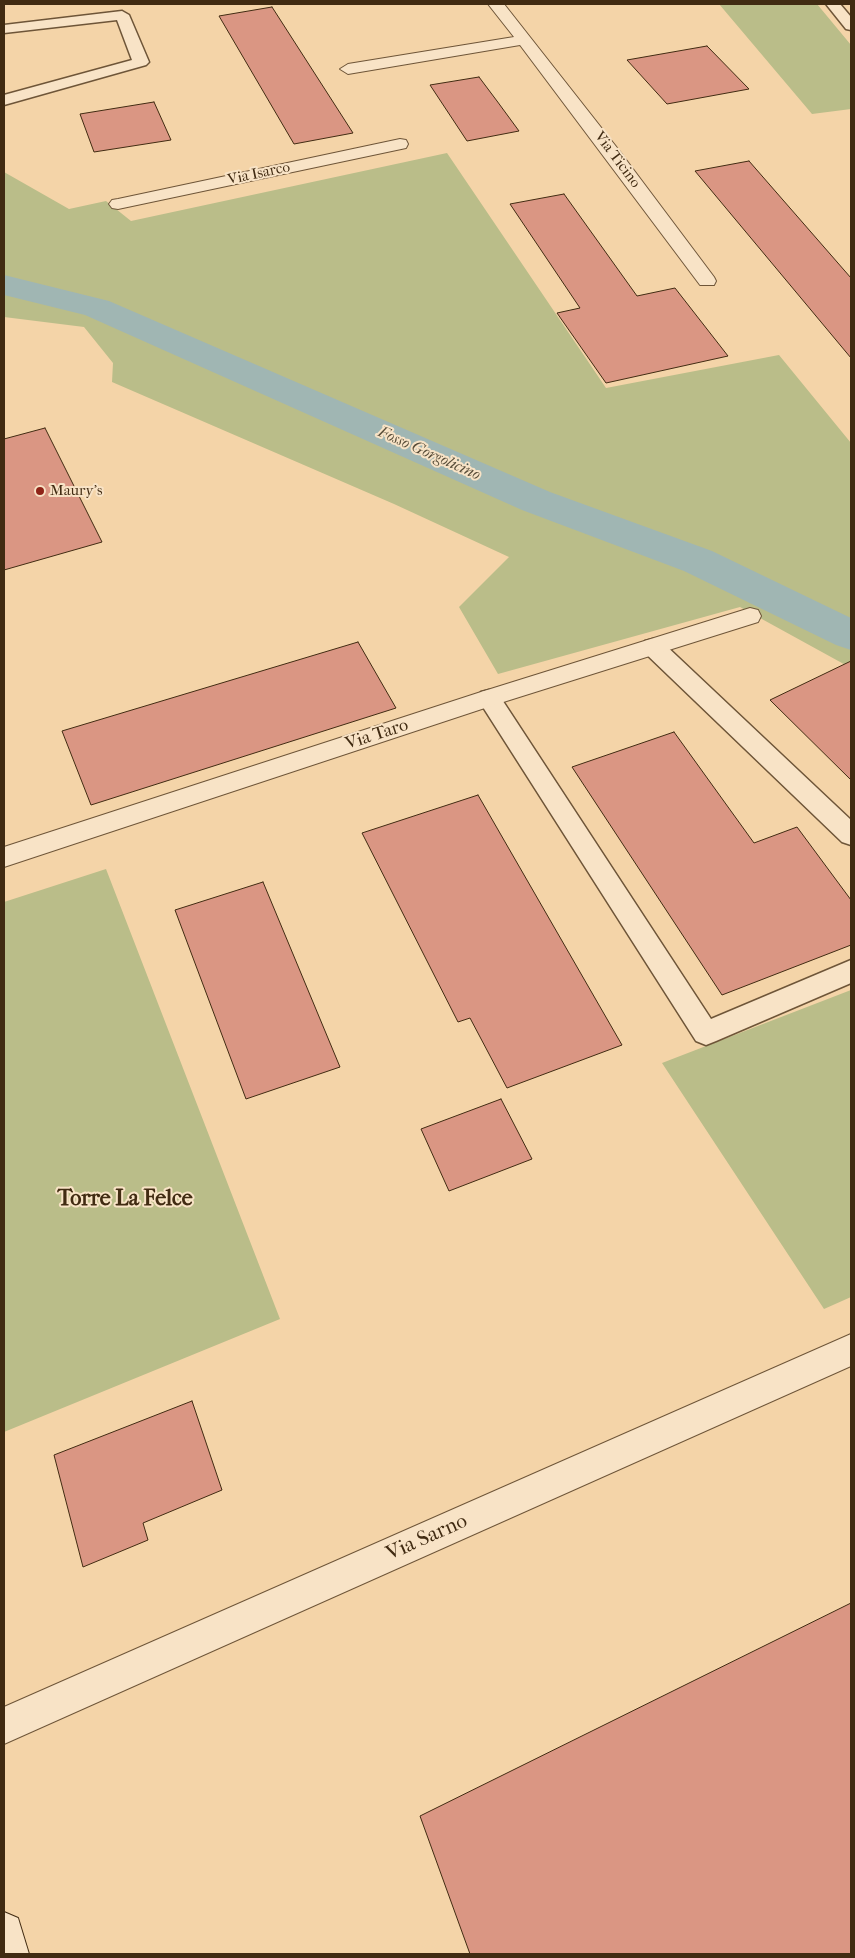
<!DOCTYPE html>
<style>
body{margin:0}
#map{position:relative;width:855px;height:1958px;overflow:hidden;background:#f4d4a8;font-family:"IM FELL French Canon",serif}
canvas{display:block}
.frame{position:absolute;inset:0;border:5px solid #412b12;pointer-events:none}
</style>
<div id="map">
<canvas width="855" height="1958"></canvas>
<div class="frame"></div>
</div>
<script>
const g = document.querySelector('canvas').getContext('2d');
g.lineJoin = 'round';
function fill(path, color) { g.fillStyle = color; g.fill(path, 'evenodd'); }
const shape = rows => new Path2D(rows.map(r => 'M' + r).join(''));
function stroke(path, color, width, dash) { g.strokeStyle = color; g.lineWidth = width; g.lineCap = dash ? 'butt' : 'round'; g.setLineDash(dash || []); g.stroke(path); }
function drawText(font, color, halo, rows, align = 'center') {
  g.font = font + ' "IM FELL French Canon",serif'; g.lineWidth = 4; g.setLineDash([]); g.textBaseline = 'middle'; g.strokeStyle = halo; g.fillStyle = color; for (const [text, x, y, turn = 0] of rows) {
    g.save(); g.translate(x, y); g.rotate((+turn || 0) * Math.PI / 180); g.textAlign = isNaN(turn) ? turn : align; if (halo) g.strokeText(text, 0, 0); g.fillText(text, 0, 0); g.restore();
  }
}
fill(shape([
 [719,4,817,4,851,45,851,109,812,114],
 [447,153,606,388,779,355,851,443,851,668,740,607,498,674,459,607,509,557,394,504,112,382,113,363,84,327,4,317,4,172,69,209,106,201,131,221],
 [106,869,280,1319,4,1432,4,902],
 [851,990,851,1297,824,1309,662,1063]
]), '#babd89');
fill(shape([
 [4,275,109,301,550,492,712,551,851,618,851,650,836,645,684,571,522,510,85,315,4,295,4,275]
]), '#a0b6b3');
const building = shape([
 [272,7,353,133,294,144,219,16,272,7],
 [707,46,749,89,667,104,627,60,707,46],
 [479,77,497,101,519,131,467,141,430,85,479,77],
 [154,102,171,140,94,152,80,114,154,102],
 [749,161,851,278,851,358,695,171,749,161],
 [564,194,637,296,675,288,728,356,606,383,557,313,580,308,510,204,564,194],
 [45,428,102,542,4,570,4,439,45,428],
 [358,642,396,708,91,805,62,731,358,642],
 [851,661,851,780,770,700,851,661],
 [674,732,754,843,797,827,851,900,851,945,722,995,572,767,674,732],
 [478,795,622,1045,507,1088,470,1018,458,1022,362,833,478,795],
 [263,882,340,1067,246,1099,175,910,263,882],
 [501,1099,532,1159,449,1191,421,1129,501,1099],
 [192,1401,222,1490,143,1523,148,1540,83,1567,54,1455,192,1401],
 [851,1603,851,1954,470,1954,420,1816,851,1603]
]);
fill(building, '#da9683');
stroke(building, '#412b12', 1);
const lane = shape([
 [826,4,840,4,851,17,851,30,846,29,826,4],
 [122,11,129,15,149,62,146,65,4,105,4,95,132,60,117,20,4,33,4,25,122,11],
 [653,639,661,641,851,820,851,845,842,842,645,653,642,647,645,641,653,639],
 [489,690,497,692,711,1019,851,960,851,983,716,1041,706,1045,696,1041,481,704,478,698,481,692,489,690]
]);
const street = shape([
 [488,4,504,4,618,149,714,277,716,281,714,285,700,285,520,45,348,74,340,69,348,64,514,37,488,4],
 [400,139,406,140,408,144,406,148,118,209,112,208,109,204,112,200,118,199,400,139],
 [750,608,758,610,761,616,758,622,497,704,4,867,4,847,481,692,750,608],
 [851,1334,851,1366,4,1744,4,1707,851,1334]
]);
const secondary = shape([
 [4,1912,18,1918,29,1954,4,1954,4,1912]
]);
stroke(lane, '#6e5538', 3);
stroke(street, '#6e5538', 2);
stroke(secondary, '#412b12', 2);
fill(lane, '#f8e3c6');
fill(street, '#f8e3c6');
fill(secondary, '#f8e3c6');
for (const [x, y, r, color] of [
 [40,491,5,"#8f2418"]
]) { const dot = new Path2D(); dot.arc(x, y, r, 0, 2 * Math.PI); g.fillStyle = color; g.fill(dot); stroke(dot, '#f8e3c6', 2); }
drawText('15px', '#412b12', '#f8e3c6', [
 ["Via Ticino",617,160,53],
 ["Via Isarco",259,174,-12]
]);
drawText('15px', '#412b12', '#f8e3c6', [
 ["Maury's",50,491]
], 'left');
drawText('italic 16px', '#594e3a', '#f8e3c6', [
 ["Fosso Gorgolicino",429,454,24]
]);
drawText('18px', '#412b12', '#f8e3c6', [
 ["Via Taro",377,735,-18]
]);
drawText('21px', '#412b12', '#f8e3c6', [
 ["Via Sarno",427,1538,-24]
]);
drawText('bold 22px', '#412b12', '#f8e3c6', [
 ["Torre La Felce",125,1200]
]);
</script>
